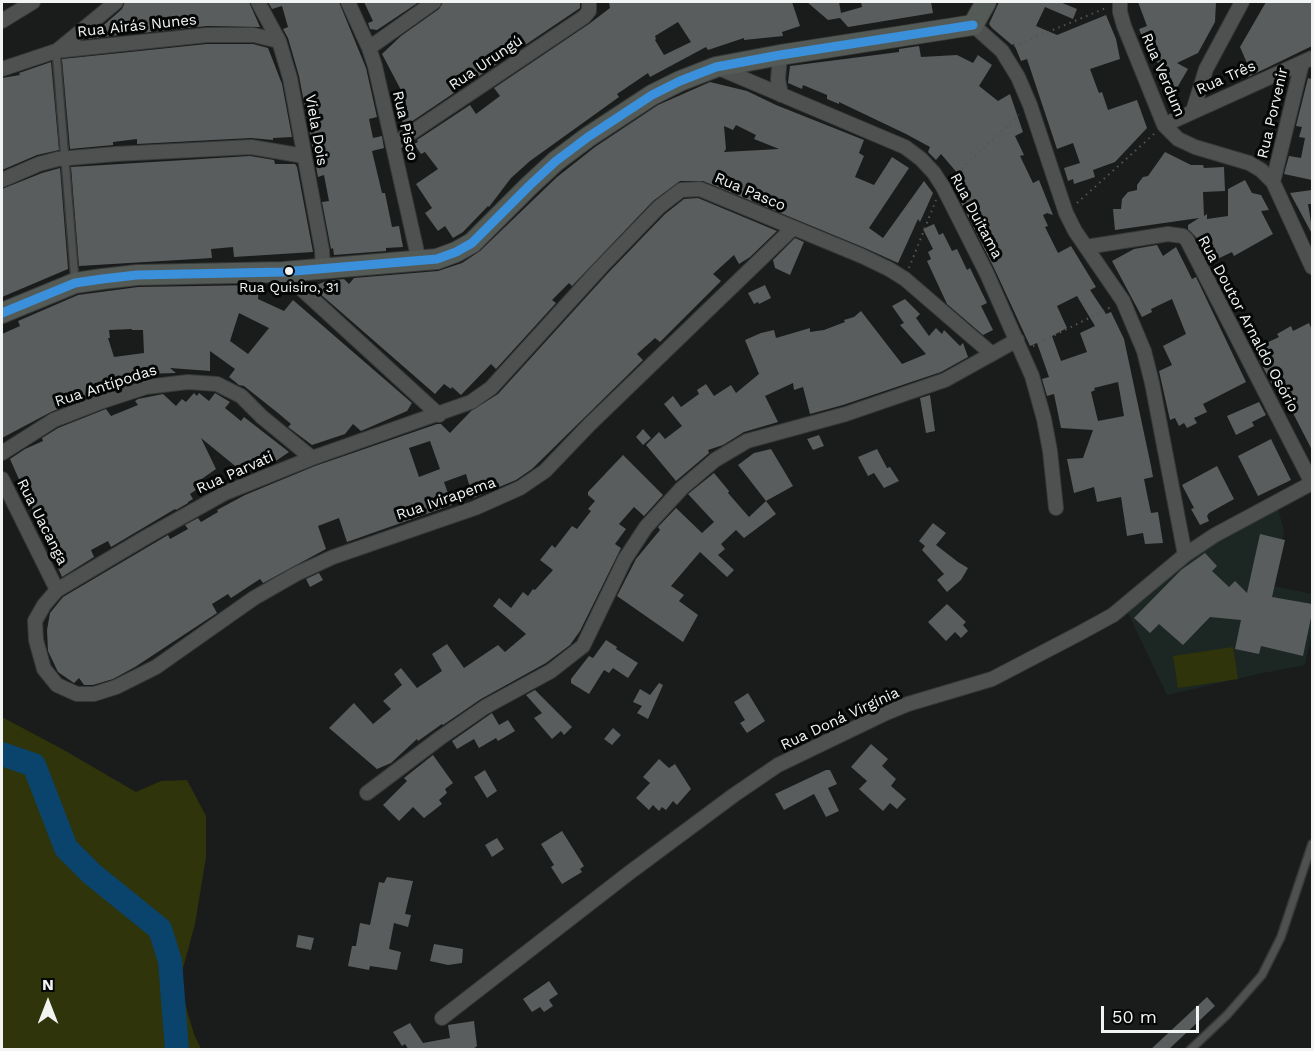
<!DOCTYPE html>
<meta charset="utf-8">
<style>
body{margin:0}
#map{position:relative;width:1314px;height:1051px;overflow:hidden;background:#191c1b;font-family:"Work Sans",sans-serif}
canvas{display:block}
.frame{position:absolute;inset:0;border:3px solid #f1f4f3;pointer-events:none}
.north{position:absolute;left:18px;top:973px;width:60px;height:60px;-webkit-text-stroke:4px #050706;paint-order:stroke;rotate:0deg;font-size:16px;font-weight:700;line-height:24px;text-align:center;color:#f1f4f3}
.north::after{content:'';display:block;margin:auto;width:21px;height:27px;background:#f1f4f3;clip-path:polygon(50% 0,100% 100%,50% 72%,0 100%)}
.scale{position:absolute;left:1101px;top:1006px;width:98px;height:27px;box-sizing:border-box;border:3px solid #f1f4f3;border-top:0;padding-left:8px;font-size:18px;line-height:21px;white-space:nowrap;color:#f1f4f3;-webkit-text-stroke:4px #050706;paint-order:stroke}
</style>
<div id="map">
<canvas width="1314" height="1051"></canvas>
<div class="frame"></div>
<div class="north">N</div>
<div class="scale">50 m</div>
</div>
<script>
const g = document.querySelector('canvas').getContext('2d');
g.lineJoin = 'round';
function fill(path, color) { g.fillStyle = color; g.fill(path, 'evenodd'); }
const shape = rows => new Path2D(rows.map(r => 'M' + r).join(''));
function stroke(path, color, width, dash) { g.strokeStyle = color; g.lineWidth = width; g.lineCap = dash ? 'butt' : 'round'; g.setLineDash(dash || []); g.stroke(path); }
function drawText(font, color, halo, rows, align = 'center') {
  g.font = font + ' "Work Sans",sans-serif'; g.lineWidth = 6; g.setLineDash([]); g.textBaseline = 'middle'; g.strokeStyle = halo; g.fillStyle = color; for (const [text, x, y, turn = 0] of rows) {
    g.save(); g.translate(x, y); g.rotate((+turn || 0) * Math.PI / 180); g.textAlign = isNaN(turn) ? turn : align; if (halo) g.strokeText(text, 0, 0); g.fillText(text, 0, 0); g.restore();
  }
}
fill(shape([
 [1277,505,1284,531,1273,586,1312,594,1312,631,1305,665,1258,674,1167,695,1125,607,1211,540]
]), '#1c2724');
fill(shape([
 [1233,647,1238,679,1178,688,1173,656],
 [2,717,62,749,136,792,161,781,187,780,206,816,206,857,195,924,179,983,194,1034,201,1049,2,1049]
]), '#2f340a');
stroke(shape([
 [2,754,34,765,66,848,92,874,160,929,170,961,177,1050]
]), '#0a446c', 24);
fill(shape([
 [125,2,249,2,260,27,207,26,142,33,141,26,119,35,88,39,122,9],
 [268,2,339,2,366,68,377,117,369,119,373,138,382,136,384,148,372,151,382,193,385,193,392,227,399,226,403,247,386,248,386,251,334,255,333,248,331,249,322,202,329,201,324,175,318,177,299,76,288,38,283,29,288,27,282,6,272,9],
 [364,2,419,2,377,30,370,29,368,23,373,21],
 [443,2,580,2,580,8,405,126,402,121,409,117,406,112,408,111,401,102,404,100,400,94,402,92,382,54,401,36,439,9],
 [609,2,792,2,800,26,782,32,783,36,744,40,744,38,708,50,706,47,650,77,648,73,617,94,619,97,530,161,511,178,489,207,488,206,463,232,453,238,445,226,438,231,425,213,432,208,416,184,438,169,425,152,421,154,414,144,418,142,417,140,470,105,476,114,500,96,494,88,589,24,610,8],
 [678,22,691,42,664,55,655,40,656,39,655,36],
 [807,2,839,2,841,13,862,7,861,2,931,2,933,13,848,27,840,18,828,20],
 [999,2,1060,2,1077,9,1073,19,1045,7,1036,26,1057,35,1106,15,1116,39,1120,59,1090,69,1097,88,1099,93,1102,92,1108,110,1137,100,1147,128,1115,162,1093,170,1095,177,1074,184,1073,179,1068,181,1064,168,1080,163,1073,143,1057,149,1027,59,1021,61,1014,44,1012,45,992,28,989,24],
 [1138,2,1216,2,1215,22,1198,53,1177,63,1188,69,1174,93,1159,84,1156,74,1161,71,1157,61,1161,60,1154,41,1145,44,1139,29,1147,26],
 [1266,2,1312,2,1312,46,1248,77,1242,65,1247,63,1240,47],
 [207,44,253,44,268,48,282,84,292,137,273,138,273,140,251,138,137,144,137,139,113,142,113,145,70,149,62,59],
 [919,46,921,57,957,55,973,63,978,55,992,65,979,86,998,101,1010,94,1023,132,1015,136,1024,155,1020,156,1033,183,1039,180,1053,215,1047,213,1043,215,1048,226,1045,227,1058,253,1071,246,1096,287,1090,290,1106,314,1111,312,1124,339,1151,466,1153,477,1144,479,1148,499,1151,513,1158,512,1163,543,1145,544,1143,533,1127,536,1121,497,1097,502,1094,487,1074,493,1067,459,1083,458,1093,430,1061,428,1054,394,1047,396,1042,379,1049,377,1037,343,1030,346,995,270,951,183,959,175,941,154,936,160,928,152,930,147,906,134,839,102,839,104,827,99,827,95,803,85,802,89,788,83,790,66,899,52,899,49],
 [1077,296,1095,326,1080,333,1087,352,1061,361,1052,336,1067,328,1057,306],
 [1118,382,1124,416,1098,421,1091,392,1095,390,1094,388],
 [51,62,59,150,37,155,2,170,2,78,20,75,19,73],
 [1308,78,1312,79,1312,180,1284,174,1289,156,1301,158,1305,138,1299,137,1302,127,1296,126],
 [710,82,747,91,776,105,864,140,859,153,864,156,855,177,874,185,892,157,909,168,869,228,883,238,924,181,933,193,920,222,918,219,898,263,865,248,703,181,680,181,653,201,572,286,569,283,552,300,556,303,496,369,491,364,461,395,452,387,451,389,444,384,435,394,318,292,317,285,326,281,344,279,349,284,354,278,438,271,462,263,480,251,557,177,595,147,658,105],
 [736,125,756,135,754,139,779,149,724,152,726,149,724,126,733,130],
 [1165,152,1191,165,1203,165,1204,168,1224,167,1225,191,1203,192,1204,216,1207,214,1207,219,1228,216,1228,189,1245,180,1252,193,1261,195,1269,210,1261,211,1273,234,1234,256,1232,252,1209,263,1195,236,1188,229,1188,225,1199,218,1115,230,1113,209,1121,209,1122,199,1128,192,1137,190,1137,185,1143,177,1148,176],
 [250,156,274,160,275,164,295,164,297,167,313,252,234,257,233,247,211,249,212,258,79,266,71,167],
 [60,168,68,269,2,297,2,189,42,173],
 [1312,190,1312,204,1308,204,1312,228,1311,232,1290,193],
 [698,198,777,231,750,257,739,264,734,255,713,274,721,281,660,342,655,338,637,354,643,360,532,469,516,480,473,498,466,474,444,482,452,505,347,542,339,518,318,526,326,549,263,583,260,579,231,598,228,594,212,604,217,613,135,667,113,679,93,685,84,685,79,678,74,683,58,672,48,651,47,630,50,613,63,597,168,535,170,539,188,529,185,525,198,518,201,522,218,512,217,510,245,495,315,466,437,424,441,424,450,433,471,411,498,394,608,273,665,214,684,199],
 [430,441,440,469,419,477,409,448],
 [934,224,939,235,943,233,952,251,957,249,967,270,970,268,987,303,981,306,993,330,983,335,947,304,927,261,931,259,928,252,933,249,923,229],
 [795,238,804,242,790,275,775,268,773,260],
 [1157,245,1163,256,1176,247,1192,279,1196,277,1246,382,1203,404,1207,412,1194,418,1197,423,1187,428,1184,423,1179,426,1175,418,1170,420,1159,371,1172,365,1163,346,1186,334,1172,299,1151,309,1152,312,1142,317,1112,261,1134,249],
 [259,285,258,299,284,311,293,300,412,403,407,411,361,431,353,424,345,434,312,445,288,427,291,424,278,413,244,386,239,385,229,377,235,369,210,351,210,371,170,368,176,373,140,374,142,376,115,381,116,385,51,412,2,438,2,334,20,326,18,321,78,295,138,287],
 [239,313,269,328,248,354,230,341],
 [132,329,132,330,143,330,144,353,114,357,108,338,110,338,109,330],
 [765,285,771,298,759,304,758,302,754,304,748,293],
 [905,299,920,314,916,318,929,336,936,328,942,334,944,330,960,346,963,343,968,357,941,372,843,405,810,414,803,387,794,390,793,383,765,396,778,422,744,432,723,445,708,450,709,453,676,481,646,445,659,432,665,439,682,426,664,404,673,396,681,407,699,394,697,390,706,384,714,396,731,385,736,393,759,374,745,340,761,333,774,330,776,338,810,328,810,332,824,330,845,322,844,320,854,317,861,311,902,364,926,354,900,325,904,323,892,306],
 [1309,323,1312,330,1312,450,1278,384,1273,386,1248,339,1254,335,1260,346,1279,337,1277,334,1291,326,1293,331],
 [194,393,197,396,199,393,209,401,215,393,230,402,225,408,241,421,244,417,289,452,270,465,268,462,245,474,201,438,216,469,193,485,196,490,190,494,193,499,188,502,188,503,176,510,175,509,111,547,108,541,91,550,94,557,62,577,10,459,25,449,43,441,42,438,58,428,106,409,111,416,138,405,135,401,138,399,163,394,176,406,182,399,186,402],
 [930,395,935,431,926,433,920,398],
 [1259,402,1266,415,1252,422,1254,426,1236,435,1227,416],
 [643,429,651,438,643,445,636,437],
 [819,435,824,446,813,450,807,439],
 [1271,439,1291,480,1258,496,1238,456],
 [771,449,793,486,766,501,738,465,754,453],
 [877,449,887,468,890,467,899,481,884,488,874,473,868,476,858,457],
 [623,455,663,495,644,516,634,507,619,524,626,529,615,544,621,548,580,631,570,645,546,663,481,699,443,725,442,724,418,741,417,739,391,763,377,769,329,728,354,703,373,724,391,709,383,701,402,685,394,674,401,668,417,688,442,671,432,654,447,644,464,668,498,645,505,652,526,634,493,606,499,598,511,608,523,592,528,596,533,589,535,590,553,570,540,560,552,545,555,548,572,526,577,529,591,511,588,509,595,501,588,495,588,492],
 [1217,466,1234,499,1209,513,1207,516,1209,521,1200,525,1191,509,1194,508,1182,485],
 [714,473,729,491,728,493,749,517,766,501,776,514,744,538,736,530,721,544,725,549,718,555,734,570,727,577,700,552,671,586,684,595,679,601,698,615,683,642,617,596,636,559,660,530,658,527,676,508,702,533,714,522,688,494],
 [933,523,946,533,936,545,958,562,968,568,961,580,947,592,937,580,944,574,922,550,925,546,919,541],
 [1260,534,1285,540,1272,597,1312,604,1312,613,1303,656,1261,646,1259,654,1235,649,1241,620,1210,617,1183,645,1159,624,1150,633,1134,618,1181,570,1205,553,1217,566,1212,571,1229,587,1235,581,1247,593],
 [319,573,323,580,310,587,306,579],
 [947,604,966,622,963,625,968,631,961,638,955,632,946,641,928,622],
 [606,640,617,647,616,649,638,663,628,678,613,668,609,673,604,670,589,694,571,683,571,679,589,656,593,658],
 [659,683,663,685,648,719,637,713,642,706,633,702,640,689,650,695],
 [535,690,572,727,564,735,561,731,552,739,534,718,542,713,526,695],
 [748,693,765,721,747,733,740,723,745,720,734,702],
 [492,713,499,725,508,720,515,731,498,741,496,738,479,748,474,739,457,749,452,741],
 [613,728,621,735,612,745,604,739],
 [871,744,888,759,882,766,896,779,891,786,906,799,897,809,890,803,883,811,859,789,867,781,851,767],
 [433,755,453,783,445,789,447,793,439,800,442,804,424,818,413,807,399,821,383,805,407,781,404,778],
 [659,759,669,768,675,764,691,789,677,805,673,801,666,810,662,807,659,811,653,805,649,810,636,798,650,783,643,777],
 [485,770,497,791,487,798,474,777],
 [826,770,830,770,837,784,828,788,839,811,826,817,814,794,784,810,775,794],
 [562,831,584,866,580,869,582,872,562,884,551,867,554,865,541,844],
 [497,838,504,849,492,857,485,845],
 [387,877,413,881,405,914,411,915,408,927,394,923,389,949,401,952,397,970,370,966,369,970,348,966,352,946,356,946,360,923,370,925,379,882,384,883],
 [298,935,314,938,311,950,296,947],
 [434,944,463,949,462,963,448,965,430,961],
 [549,981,558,994,549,1000,553,1006,544,1012,540,1007,532,1012,523,999],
 [1207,997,1215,1006,1168,1050,1150,1050],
 [474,1021,477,1046,472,1050,409,1050,405,1044,402,1046,393,1032,410,1023,423,1043,450,1038,448,1025]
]), '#5a5d5d');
const lane = shape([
 [56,51,75,281],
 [1190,1050,1227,1015,1262,975,1281,937,1312,844]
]);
const street = shape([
 [258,2,279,41,290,78,322,250,323,270],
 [348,2,369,48,375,66,419,261],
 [1120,2,1120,12,1124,26,1164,125,1178,139,1195,147,1249,163,1261,170,1273,182,1312,267],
 [2,21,33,2],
 [973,25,1002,51,1018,77,1030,105,1066,213,1075,231,1123,301,1144,351,1152,383,1185,555],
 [369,48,434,2],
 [58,50,116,2],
 [780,55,778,79,781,95],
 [716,67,905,147,921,159,934,173,943,187,987,274,1032,376,1044,419,1050,451,1056,508],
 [2,69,56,51,207,35,254,35,279,41],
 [1193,111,1206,69,1242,2],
 [1164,125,1312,58],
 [393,145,584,17,589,11,589,2],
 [2,180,39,164,58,159,116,154,251,147,304,156],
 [1273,182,1302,63],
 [793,228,590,424,545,471,520,488,475,508,333,557,296,574,254,598,156,667,116,687,94,694,77,694,57,685,44,669,36,640,35,621,44,605,57,590,148,536,225,493,312,458,471,402,491,388,601,267,659,207,681,190,700,189,862,256,889,269,905,279,992,354],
 [1086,247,1168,234,1183,236,1187,240,1312,483],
 [283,272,439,415],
 [2,453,54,420,103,401,146,387,188,382,217,384,241,396,262,417,312,458],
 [2,479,57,590],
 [367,793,440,738,485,707,551,671,583,646,625,559,646,527,682,488,715,460,747,441,846,414,945,380,1017,340],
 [442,1018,629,873,734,795,778,765,886,713,908,704,992,679,1082,632,1113,615,1185,555,1215,535,1312,483]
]);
const secondary = shape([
 [2,313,75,283,102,279,137,275,283,272,437,259,456,252,472,243,530,185,556,161,588,137,652,95,680,81,716,67,780,55,973,25,986,2]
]);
stroke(lane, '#373938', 10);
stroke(street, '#373938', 16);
stroke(secondary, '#373938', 22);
stroke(shape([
 [1014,46,1106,8],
 [953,177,1019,115],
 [1077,203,1155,133],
 [909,268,936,200],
 [1033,346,1111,307]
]), '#545655', 2, [1.5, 4.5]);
stroke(lane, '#4f5151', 7);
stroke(street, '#4f5151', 14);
stroke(secondary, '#545a56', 20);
stroke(shape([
 [2,313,75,283,102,279,137,275,283,272,437,259,456,252,472,243,530,185,556,161,588,137,652,95,680,81,716,67,780,55,973,25]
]), '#3a90db', 9);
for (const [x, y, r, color] of [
 [289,271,5,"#f1f4f3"]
]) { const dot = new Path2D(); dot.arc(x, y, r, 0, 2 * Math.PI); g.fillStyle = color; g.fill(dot); stroke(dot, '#050706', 2); }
drawText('14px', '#f1f4f3', '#050706', [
 ["Rua Quisiro, 31",289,288]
]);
drawText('15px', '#f1f4f3', '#050706', [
 ["Rua Airás Nunes",137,26,-6],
 ["Rua Urungú",486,63,-34],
 ["Rua Verdum",1163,75,67],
 ["Rua Três",1226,78,-24],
 ["Rua Porvenir",1273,113,-77],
 ["Rua Pisco",405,126,77],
 ["Viela Dois",316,130,80],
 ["Rua Pasco",750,192,23],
 ["Rua Duitama",976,216,62],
 ["Rua Doutor Arnaldo Osório",1248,324,62],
 ["Rua Antípodas",106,386,-18],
 ["Rua Parvati",235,473,-24],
 ["Rua Ivirapema",446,499,-19],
 ["Rua Uacanga",42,522,63],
 ["Rua Doná Virgínia",840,719,-25]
]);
</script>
